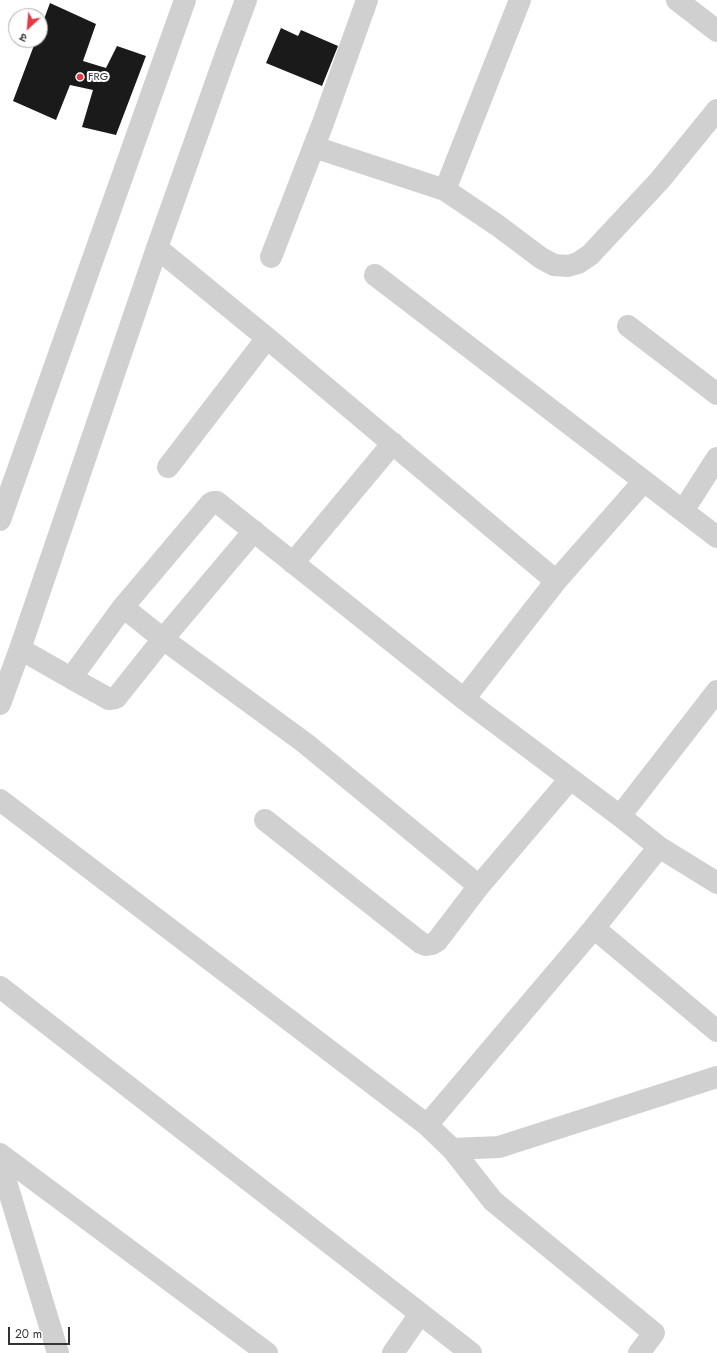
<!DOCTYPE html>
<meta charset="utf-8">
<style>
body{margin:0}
#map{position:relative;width:717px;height:1353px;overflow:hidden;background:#fff;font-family:Jost,"Noto Sans Devanagari",sans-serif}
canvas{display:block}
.north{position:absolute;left:8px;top:8px;width:40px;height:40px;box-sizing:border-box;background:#fff;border:1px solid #adadad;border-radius:50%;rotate:206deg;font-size:11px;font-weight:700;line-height:16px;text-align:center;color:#333}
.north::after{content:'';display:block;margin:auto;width:14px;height:18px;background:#e63946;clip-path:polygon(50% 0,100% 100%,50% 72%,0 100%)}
.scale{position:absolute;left:8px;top:1327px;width:62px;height:18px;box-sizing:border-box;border:2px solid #333;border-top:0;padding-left:5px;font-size:12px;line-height:14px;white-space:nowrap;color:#333;-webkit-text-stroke:3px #fff;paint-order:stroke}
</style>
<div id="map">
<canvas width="717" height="1353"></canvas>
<div class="north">उ</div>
<div class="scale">20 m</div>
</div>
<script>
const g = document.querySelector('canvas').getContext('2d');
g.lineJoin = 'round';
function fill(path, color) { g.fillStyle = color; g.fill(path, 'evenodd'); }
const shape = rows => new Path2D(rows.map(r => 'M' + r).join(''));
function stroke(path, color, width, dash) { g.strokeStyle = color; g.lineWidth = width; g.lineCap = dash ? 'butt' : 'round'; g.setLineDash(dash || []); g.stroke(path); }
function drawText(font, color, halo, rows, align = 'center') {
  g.font = font + ' Jost,sans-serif'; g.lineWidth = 4; g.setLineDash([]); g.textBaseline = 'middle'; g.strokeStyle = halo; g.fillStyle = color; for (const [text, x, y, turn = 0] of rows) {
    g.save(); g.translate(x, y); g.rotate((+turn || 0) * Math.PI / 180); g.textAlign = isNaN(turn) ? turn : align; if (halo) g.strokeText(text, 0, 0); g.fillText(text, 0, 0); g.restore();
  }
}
fill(shape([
 [50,3,96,24,83,61,106,68,117,46,146,56,116,135,82,127,93,90,70,85,56,120,13,101,36,40,40,40,40,30],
 [281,28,298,36,301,30,338,46,322,86,266,63]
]), '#1a1a1a');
stroke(shape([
 [520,0,445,190,497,225,541,258,554,265,568,266,578,263,590,255,660,180,717,110],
 [677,0,717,31],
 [314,147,445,190],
 [157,248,267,338,556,581],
 [271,257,323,123,367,0],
 [375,275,717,537],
 [628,326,717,394],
 [168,467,267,338],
 [683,511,717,458],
 [0,520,185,0],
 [293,563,393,443],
 [123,607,163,639,305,743,479,886],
 [20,649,71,678,123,607,210,504,213,502,217,502,464,699,620,816,659,847,717,883],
 [71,678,109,699,116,698,163,639,254,531],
 [464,699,556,581,644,481],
 [0,704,20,649,157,248,226,54,246,0],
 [0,800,427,1125,452,1149,493,1201,654,1333,639,1353],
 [620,816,717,691],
 [265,820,421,943,426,945,432,944,437,941,479,886,570,779],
 [594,928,717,1031],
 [0,987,471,1353],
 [427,1125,594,928,659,847],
 [452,1149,499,1147,717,1077],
 [0,1154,267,1353],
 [0,1162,58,1353],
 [393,1353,420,1314]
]), '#d0d0d0', 22);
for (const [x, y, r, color] of [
 [80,77,4,"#e63946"]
]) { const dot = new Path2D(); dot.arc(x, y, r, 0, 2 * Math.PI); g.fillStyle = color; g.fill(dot); stroke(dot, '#fff', 1.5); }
drawText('11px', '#333', '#fff', [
 ["FRG",88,77]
], 'left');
</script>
